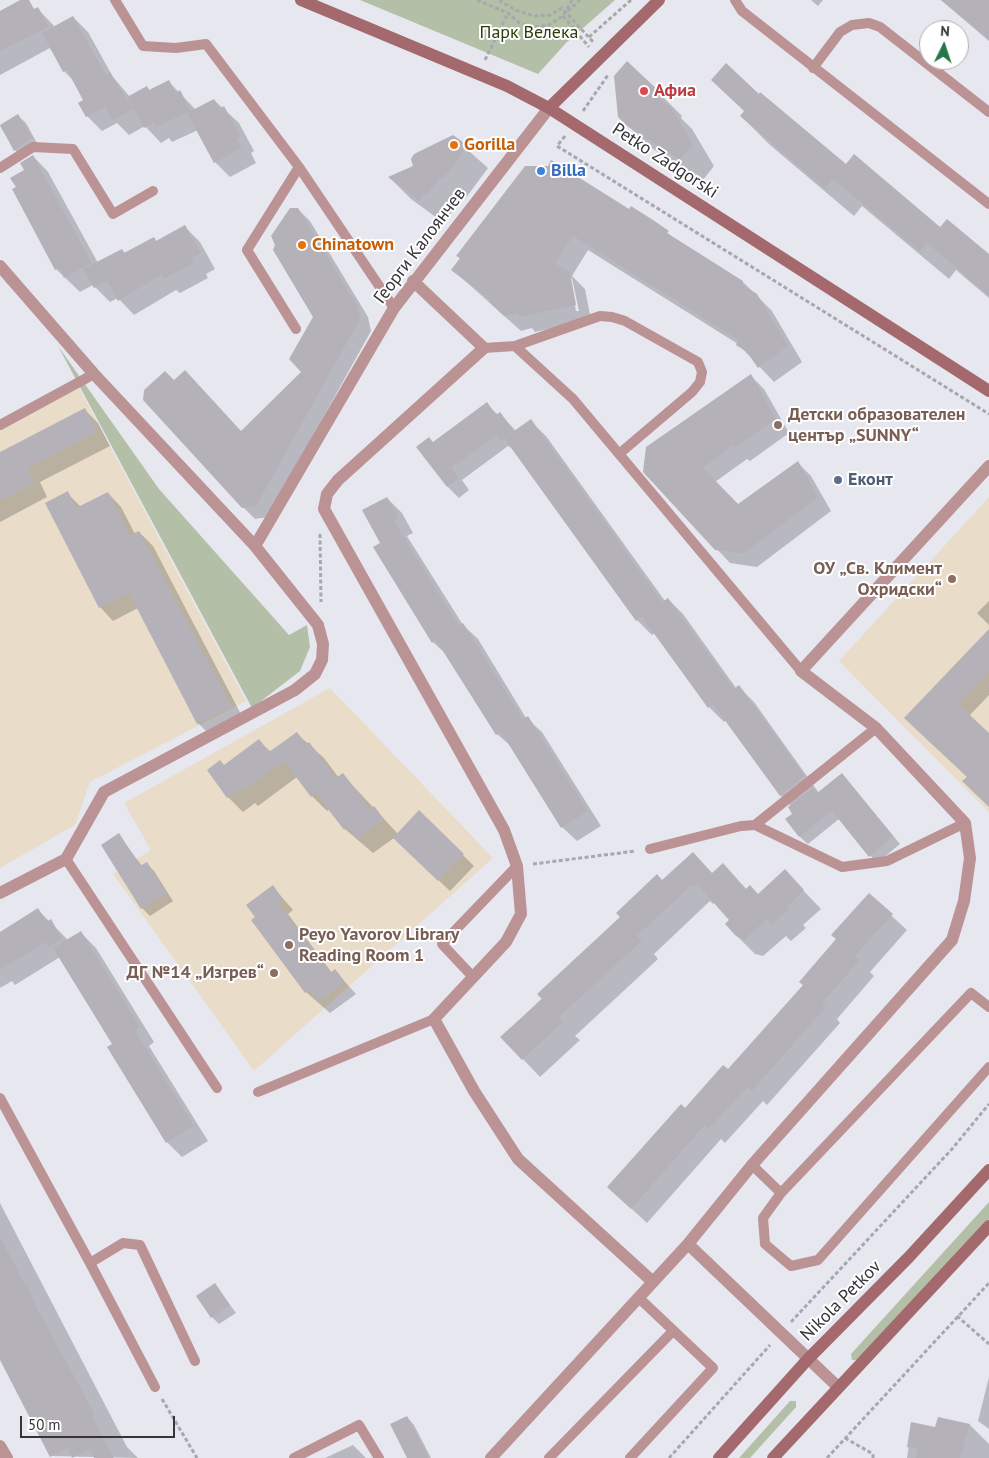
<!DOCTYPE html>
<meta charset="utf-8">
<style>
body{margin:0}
#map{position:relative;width:989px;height:1458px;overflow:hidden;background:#e7e7f0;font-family:"PT Sans",sans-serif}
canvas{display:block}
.north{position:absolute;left:919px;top:20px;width:50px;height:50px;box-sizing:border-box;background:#fff;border:1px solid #aeaeaf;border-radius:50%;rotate:4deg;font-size:14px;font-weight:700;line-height:20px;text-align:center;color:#353538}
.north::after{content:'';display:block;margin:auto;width:18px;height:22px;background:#257648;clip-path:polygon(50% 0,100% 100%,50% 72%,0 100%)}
.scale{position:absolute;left:20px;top:1416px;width:155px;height:22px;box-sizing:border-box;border:2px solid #353538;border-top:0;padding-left:6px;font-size:15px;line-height:18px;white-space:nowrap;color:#353538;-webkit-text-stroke:4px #fff;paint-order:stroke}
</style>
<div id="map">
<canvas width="989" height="1458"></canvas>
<div class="north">N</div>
<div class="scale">50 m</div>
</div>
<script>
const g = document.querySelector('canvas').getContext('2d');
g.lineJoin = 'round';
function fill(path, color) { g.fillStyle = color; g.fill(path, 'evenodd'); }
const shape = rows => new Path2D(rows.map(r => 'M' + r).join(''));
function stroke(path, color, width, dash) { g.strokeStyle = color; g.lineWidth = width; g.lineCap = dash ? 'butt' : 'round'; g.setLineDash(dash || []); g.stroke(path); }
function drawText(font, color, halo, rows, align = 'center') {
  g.font = font + ' "PT Sans",sans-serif'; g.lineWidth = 4; g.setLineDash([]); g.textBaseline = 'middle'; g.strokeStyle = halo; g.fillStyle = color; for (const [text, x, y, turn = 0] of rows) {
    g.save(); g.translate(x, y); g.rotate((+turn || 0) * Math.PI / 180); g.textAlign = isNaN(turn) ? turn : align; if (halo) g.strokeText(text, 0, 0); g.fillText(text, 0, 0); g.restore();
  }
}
fill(shape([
 [79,388,246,701,90,782,75,825,0,868,0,429],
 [989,497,989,812,839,661],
 [330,688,493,858,254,1071,113,874,151,850,124,803]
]), '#e9dcc9');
fill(shape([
 [360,0,615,0,566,43,538,74],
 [58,346,159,489,289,635,307,625,310,647,300,671,252,708],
 [989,1202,989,1219,858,1360,852,1360,851,1354],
 [790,1401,796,1401,796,1407,750,1458,739,1458]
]), '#b4bfa7');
fill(shape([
 [811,0,823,0,818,6],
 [941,0,989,0,989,41],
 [38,9,55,27,73,17,88,32,113,77,130,97,147,87,150,91,168,81,196,110,214,100,239,123,254,151,251,153,256,163,230,177,215,162,198,130,172,142,169,138,161,143,145,126,129,135,117,123,102,131,87,116,85,101,74,81,64,71,50,48,0,75,0,28],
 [660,94,682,116,681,118,692,129,714,166,702,181,650,147,619,117],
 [759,96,846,166,940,229,989,255,989,298,956,270,949,279,862,206,854,216,770,145,741,116],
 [18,116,26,123,38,145,22,158,15,150,0,126],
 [453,137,488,168,465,199,462,197,449,216,445,214,441,221,411,199,390,178,414,166],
 [33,156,48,172,98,263,122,250,125,253,154,238,157,242,185,227,200,242,215,269,206,274,208,278,180,293,176,290,134,315,118,298,110,302,93,285,80,292,56,269,17,188],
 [298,209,310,221,368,317,371,331,268,517,255,519,243,507,174,382,242,432,303,372,315,317],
 [629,211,655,223,676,240,743,282,772,311,802,362,774,382,738,344,588,250,572,276,585,289,591,320,535,332,532,328,521,331,453,270,461,259,457,256],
 [570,278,572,278,579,311,576,311],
 [751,376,764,389,789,433,750,461,747,459,715,482,738,506,798,463,811,476,831,511,757,567,730,563,645,472],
 [487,404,498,415,500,414,516,431,530,421,546,436,665,601,668,599,683,614,736,688,739,687,754,702,819,793,842,774,900,844,877,863,839,819,808,844,800,837,787,820,794,814,791,806,781,796,726,720,724,722,709,707,655,633,652,635,637,620,515,450,508,446,462,480,469,490,459,498,448,487,418,447,433,444],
 [85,410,98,423,110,446,40,482,47,497,0,522,0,454],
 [67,493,81,507,108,493,121,507,135,534,139,532,153,546,244,720,212,737,198,723,138,608,113,621,100,607],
 [387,498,402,513,413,533,407,536,463,625,478,639,526,718,542,732,601,826,577,841,562,827,513,748,497,734,448,656,433,642,381,544],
 [989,601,989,625,977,613],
 [989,631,989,695,969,716,989,735,989,805,968,777,917,729],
 [296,733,324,758,339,778,343,775,398,834,419,812,474,866,450,891,394,838,373,853,345,829,330,809,327,811,312,796,297,777,258,806,255,803,243,812,228,797,224,766,259,741,271,752],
 [119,835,142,866,146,863,154,871,173,901,150,916,142,908],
 [723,865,747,890,758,895,802,889,821,909,803,925,806,928,791,941,786,936,763,956,755,954,737,936,731,920,715,902,713,904,710,901,654,954,658,959,575,1036,580,1040,540,1077,502,1037,662,882,712,874],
 [273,887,293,910,288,914,332,973,335,971,356,994,330,1013,306,992,257,917],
 [869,895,907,930,870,972,874,976,837,1019,840,1023,767,1105,763,1101,725,1143,721,1139,647,1223,608,1187,685,1109,728,1071,804,985],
 [38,910,68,940,81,933,96,948,154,1042,149,1046,208,1141,182,1157,167,1142,114,1044,60,957,15,985,12,981,0,988,0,933],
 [0,1203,127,1447,138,1458,51,1456,0,1357],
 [215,1285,236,1313,219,1324,212,1317],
 [989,1377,989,1429,978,1421],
 [407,1417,414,1425,431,1458,409,1458],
 [912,1423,936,1429,970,1425,989,1444,989,1458,907,1458],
 [353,1445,366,1458,325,1458]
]), '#0003');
fill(shape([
 [20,0,29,0,34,9,38,7,49,27,0,51,0,11],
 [941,0,989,0,989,40],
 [73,16,106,75,110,72,133,109,113,121,105,107,86,117,78,103,83,100,67,70,63,72,42,33],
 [627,61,661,93,658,98,670,106,693,144,680,160,627,126,618,117,614,76],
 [726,63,759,94,760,92,846,164,854,154,940,227,947,219,989,254,989,296,927,243,920,252,833,179,825,189,740,116,744,111,711,80],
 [169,80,176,93,180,90,191,111,156,127,154,123,144,128,127,97,147,86,149,90],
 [214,99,220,109,224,106,240,136,236,138,242,148,214,163,187,113],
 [18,114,32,137,14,151,0,125],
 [453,135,467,145,451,170,443,178,440,177,427,195,423,193,419,201,388,177,413,166,411,159,414,154],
 [33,155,92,263,64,278,59,268,55,270,12,189,16,187,10,178,24,170,20,163],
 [551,160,629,209,631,206,656,222,669,231,667,233,743,281,742,284,757,294,788,346,758,368,747,352,736,345,738,340,573,236,555,263,570,272,576,305,519,317,518,313,504,316,489,302,490,300,451,270,460,258,456,256,525,166,548,166],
 [290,208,298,208,357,305,360,319,256,506,242,508,143,400,144,390,165,371,174,380,185,370,241,431,301,372,289,359,313,317,273,250,275,245,271,236],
 [185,225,201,253,192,259,194,263,164,279,161,275,118,301,107,281,94,288,83,269,122,249,124,253,154,237,156,241],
 [751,374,776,419,735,448,734,445,703,468,738,504,798,461,818,497,743,554,715,550,643,472,646,447],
 [487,402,496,415,500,412,514,431,501,441,497,435,451,468,459,478,447,487,416,447,429,437,433,442],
 [85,408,97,432,27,468,35,483,0,501,0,452],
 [531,419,662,602,668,598,734,689,739,685,805,776,780,796,713,704,708,708,642,617,636,621,504,438],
 [68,491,76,508,108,492,130,535,139,531,232,707,197,724,129,593,99,608,45,503],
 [387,497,399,518,394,521,459,626,463,623,523,719,528,716,588,811,561,828,501,732,496,735,436,640,432,643,373,547,380,543,362,510],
 [989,629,989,672,958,704,989,733,989,807,962,781,967,777,904,718],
 [297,732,306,744,309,742,336,778,343,773,370,809,374,806,384,819,357,839,347,827,344,830,316,793,311,797,284,761,242,792,240,788,227,798,207,770,220,760,224,765,259,739,269,752],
 [842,773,893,836,869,857,832,811,799,837,785,819,792,814,788,807,813,788,817,793],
 [419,810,464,854,438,881,393,838],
 [119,833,140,866,147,862,167,893,141,909,101,845],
 [693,852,712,873,723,863,746,889,750,885,758,894,785,869,804,890,787,907,789,909,772,925,767,919,745,940,736,936,725,924,729,920,697,884,694,887,692,885,637,936,642,941,559,1017,563,1022,522,1060,500,1037,542,999,537,994,620,917,616,913,657,874,662,880],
 [273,885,282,898,277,902,330,973,335,969,345,982,318,1002,309,990,305,993,251,920,255,917,246,905],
 [869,893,893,914,855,956,860,960,822,1003,826,1007,752,1091,747,1087,709,1129,705,1125,631,1209,607,1187,681,1104,685,1108,723,1065,728,1069,803,985,799,982,836,939,831,935],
 [38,908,47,922,51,919,62,939,49,947,46,942,0,970,0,932],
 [81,931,140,1027,135,1030,194,1126,166,1143,107,1047,112,1044,53,948],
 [0,1237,26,1286,28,1285,35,1304,85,1396,95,1415,92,1416,114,1458,94,1458,90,1449,72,1458,68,1448,50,1457,0,1360],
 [215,1283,230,1305,211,1318,196,1296],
 [407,1416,429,1458,407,1458,390,1424],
 [938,1417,970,1424,960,1458,916,1458,918,1449,907,1447,911,1422,935,1427]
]), '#b4b1b9');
stroke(shape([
 [477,0,508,13,518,22,529,27,547,26,563,16,572,0],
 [499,0,515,10,534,16,550,15,562,8,594,43],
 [568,11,580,0],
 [563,16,589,47],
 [589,37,631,0],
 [485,60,508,13],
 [583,111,608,75],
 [565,136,557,146,989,414],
 [320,534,321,602],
 [533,864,636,851],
 [957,1316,989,1344],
 [791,1322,952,1149,989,1104],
 [162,1399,197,1458],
 [845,1438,873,1454,873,1458],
 [669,1458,770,1345],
 [827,1458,989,1283]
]), '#a7a7ae', 3, [4, 2.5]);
stroke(shape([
 [115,0,143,46,176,48,206,44,299,167,394,308],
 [735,0,742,11,989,204],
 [813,68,840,32,852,25,869,23,880,27,989,112],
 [0,168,33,147,73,149,113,214,153,191],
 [296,329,247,250,299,167],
 [515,346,600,316,612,317,625,321,698,362,702,372,700,382,692,392,619,454],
 [484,348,515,346,573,399,801,671],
 [0,425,94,374],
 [755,825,876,728],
 [650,849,741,826,755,825,842,867,887,861,965,823],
 [66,859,217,1088],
 [473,977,442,944,517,866],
 [989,1007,971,993,781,1193,763,1218,765,1244,791,1266,818,1260,989,1067],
 [258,1092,434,1019],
 [0,1098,90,1263,155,1387],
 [752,1165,781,1193],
 [90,1263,123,1243,140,1245,195,1361],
 [294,1458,359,1425,379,1458],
 [549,1458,672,1332],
 [630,1458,713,1368,639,1298]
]), '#bb9395', 10);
stroke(shape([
 [0,266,94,374,255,546,318,625,323,644,322,660,315,674,295,690,104,792,66,859,0,893],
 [413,281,484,348,338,480,327,494,324,509,504,830,517,866,521,914,506,942,434,1019,474,1091,518,1159,653,1282],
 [255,546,394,308,549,108],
 [688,1244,752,1165,952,940,964,901,970,858,965,823,876,728,801,671,989,466],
 [0,1446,7,1458],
 [491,1458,688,1244,838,1387]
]), '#bb9395', 12);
stroke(shape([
 [301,0,507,86,549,108,989,391],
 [549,108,659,0],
 [719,1458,808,1359,909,1257,989,1170],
 [773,1458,989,1226]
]), '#a3696d', 12);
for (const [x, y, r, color] of [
 [644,91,5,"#e0444e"],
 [454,145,5,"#e8710a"],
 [541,171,5,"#3f7fe0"],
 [302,245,5,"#e8710a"],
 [778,425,5,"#8d6e63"],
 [838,480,5,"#5c6f8a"],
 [952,579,5,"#8d6e63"],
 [289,945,5,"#8d6e63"],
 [274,973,5,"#8d6e63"]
]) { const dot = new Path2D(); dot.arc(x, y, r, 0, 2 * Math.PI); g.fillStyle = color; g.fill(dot); stroke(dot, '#fff', 2); }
drawText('18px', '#2b3d09', '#fff', [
 ["Парк Велека",529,33]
]);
drawText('bold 18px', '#be3a42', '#fff', [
 ["Афиа",654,91]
], 'left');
drawText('bold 18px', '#c56008', '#fff', [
 ["Gorilla",464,145],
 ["Chinatown",312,245]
], 'left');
drawText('18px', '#353538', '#fff', [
 ["Petko Zadgorski",665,161,33],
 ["Георги Калоянчев",420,246,-53],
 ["Nikola Petkov",841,1301,-45]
]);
drawText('bold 18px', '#366cbe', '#fff', [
 ["Billa",551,171]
], 'left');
drawText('bold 18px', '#785e54', '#fff', [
 ["Детски образователен",788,415],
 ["център „SUNNY“",788,436],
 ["ОУ „Св. Климент",942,569,"right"],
 ["Охридски“",942,590,"right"],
 ["Peyo Yavorov Library",299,935],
 ["Reading Room 1",299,956],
 ["ДГ №14 „Изгрев“",264,973,"right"]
], 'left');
drawText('bold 18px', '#4e5e75', '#fff', [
 ["Еконт",848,480]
], 'left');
</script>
